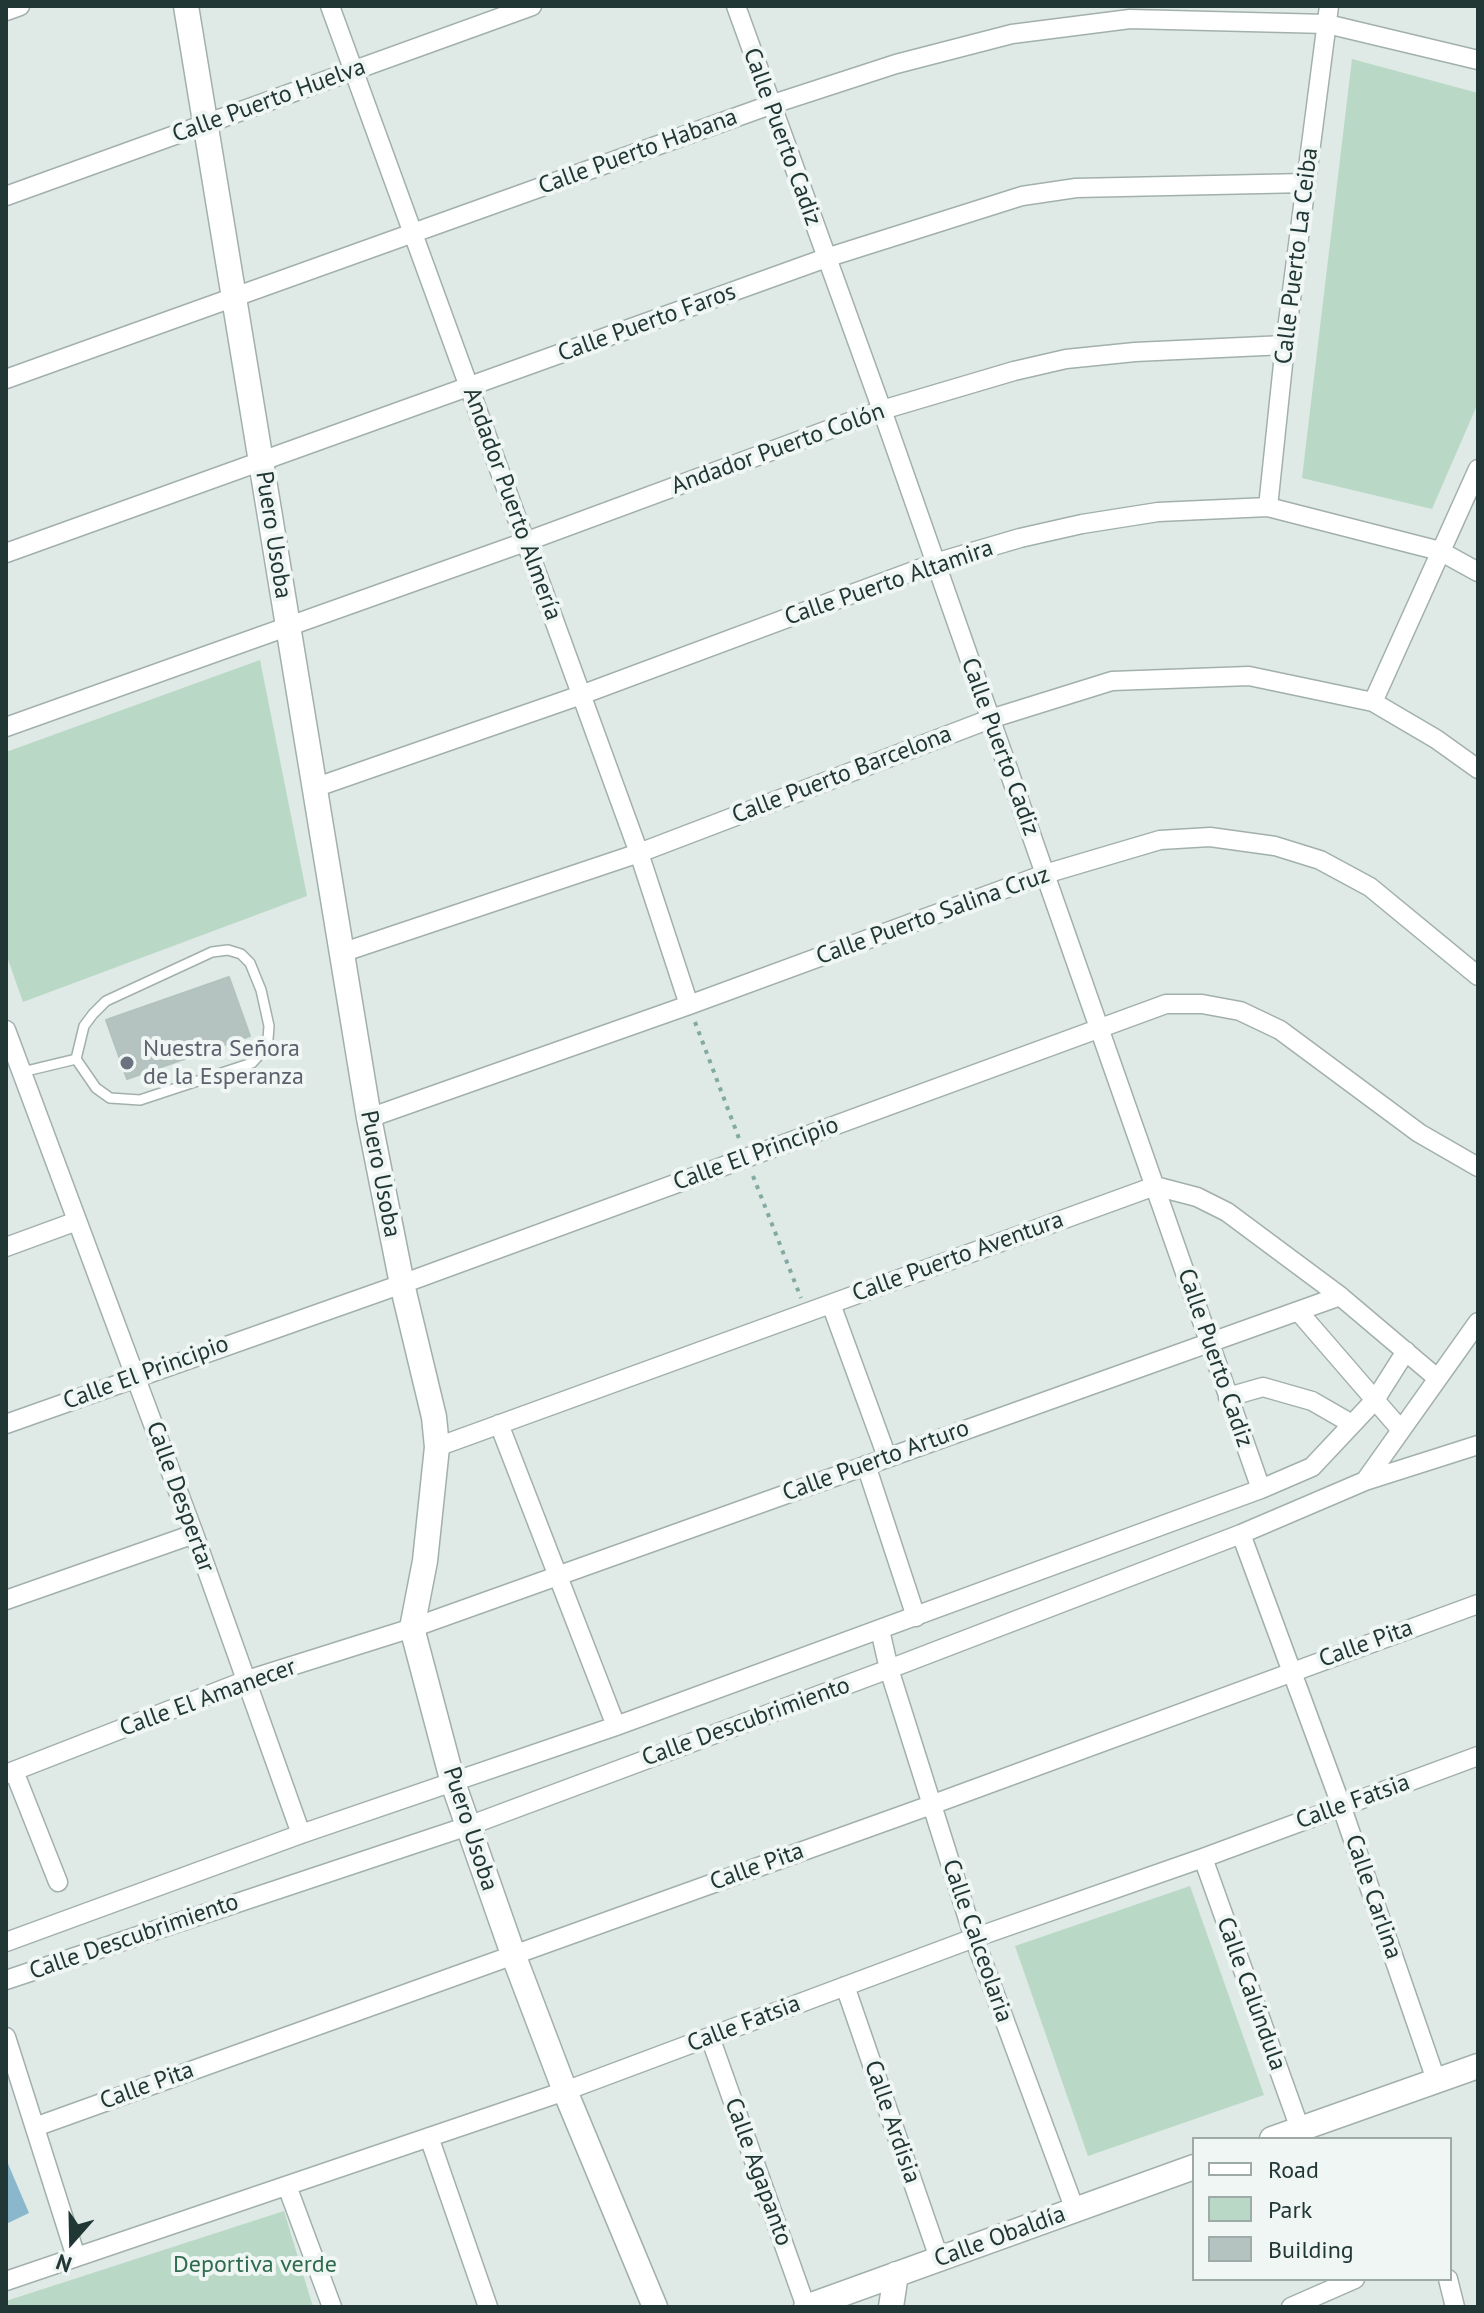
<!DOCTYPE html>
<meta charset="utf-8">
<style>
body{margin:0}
#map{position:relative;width:1484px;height:2313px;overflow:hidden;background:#dfe9e6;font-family:"PT Sans",sans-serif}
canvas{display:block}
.frame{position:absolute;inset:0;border:8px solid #213735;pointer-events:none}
.legend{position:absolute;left:1192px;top:2137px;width:260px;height:144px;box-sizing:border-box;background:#eff6f3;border:2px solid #9daaa7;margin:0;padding:10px 14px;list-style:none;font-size:24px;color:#213735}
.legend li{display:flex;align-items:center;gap:16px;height:40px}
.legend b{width:40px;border:2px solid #9daaa7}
.north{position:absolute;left:32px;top:2201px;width:80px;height:80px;-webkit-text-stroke:6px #eff6f3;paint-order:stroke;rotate:200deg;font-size:22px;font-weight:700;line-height:32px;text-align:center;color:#213735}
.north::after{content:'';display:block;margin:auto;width:28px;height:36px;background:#213735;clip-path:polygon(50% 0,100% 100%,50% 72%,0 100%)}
</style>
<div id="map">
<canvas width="1484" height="2313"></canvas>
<div class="frame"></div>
<ul class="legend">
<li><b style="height:10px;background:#fff"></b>Road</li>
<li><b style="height:22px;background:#b9d9c6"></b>Park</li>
<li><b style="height:22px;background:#b4c3bf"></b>Building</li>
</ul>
<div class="north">N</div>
</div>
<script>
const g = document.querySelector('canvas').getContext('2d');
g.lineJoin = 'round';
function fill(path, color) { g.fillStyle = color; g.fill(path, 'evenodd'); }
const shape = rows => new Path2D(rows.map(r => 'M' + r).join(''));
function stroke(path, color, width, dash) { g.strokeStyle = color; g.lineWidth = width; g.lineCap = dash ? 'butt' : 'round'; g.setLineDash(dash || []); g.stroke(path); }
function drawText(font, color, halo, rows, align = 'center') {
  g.font = font + ' "PT Sans",sans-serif'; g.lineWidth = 8; g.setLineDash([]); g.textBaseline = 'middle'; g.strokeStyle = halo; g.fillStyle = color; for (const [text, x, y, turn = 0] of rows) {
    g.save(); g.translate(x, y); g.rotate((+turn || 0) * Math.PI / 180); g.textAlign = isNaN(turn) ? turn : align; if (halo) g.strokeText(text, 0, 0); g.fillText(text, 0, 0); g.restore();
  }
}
fill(shape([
 [1352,59,1478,93,1478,403,1432,509,1302,478],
 [260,660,307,896,23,1002,6,954,6,752],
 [1190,1886,1264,2095,1088,2156,1015,1946],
 [284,2211,313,2307,6,2307,6,2301]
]), '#b9d9c6');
fill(shape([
 [6,2159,29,2213,6,2224]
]), '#8ab7cb');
const building = shape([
 [229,977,250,1036,127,1079,106,1020,229,977]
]);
fill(building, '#b4c3bf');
stroke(building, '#b2c2bd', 2);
const service = shape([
 [228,950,241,954,250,963,261,990,269,1026,268,1039,261,1053,252,1063,140,1100,110,1098,96,1088,76,1059,84,1026,93,1014,106,1001,212,952,228,950],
 [22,1072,76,1059]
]);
const minor = shape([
 [330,6,639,853,689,1005],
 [736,6,882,410,1261,1489],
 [6,11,20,6],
 [6,196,532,6],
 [6,379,770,105,896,64,1012,34,1130,19,1327,24,1478,60],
 [1268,507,1285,345,1329,6],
 [6,553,826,258,1022,196,1076,188,1306,183],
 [1373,702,1478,469],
 [6,727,525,542,882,410,1014,371,1066,359,1135,352,1285,345],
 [314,788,581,695,935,563,1020,538,1082,524,1158,512,1268,507,1440,551,1478,572],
 [341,953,639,853,990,719,1112,681,1249,676,1373,702,1436,739,1478,769],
 [6,1030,194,1534,301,1834],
 [369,1118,689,1005,1045,874,1160,840,1210,837,1275,846,1320,860,1370,887,1478,976],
 [6,1247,77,1221],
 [831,1304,887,1457],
 [1298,1311,1401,1430],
 [1228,1397,1263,1387,1312,1401,1352,1424],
 [6,1424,402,1284,1166,1004,1202,1004,1240,1011,1280,1030,1419,1133,1478,1167],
 [499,1424,616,1726],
 [437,1447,1155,1186,1197,1197,1227,1212,1340,1296,1437,1378],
 [866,1465,916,1617],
 [1365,1481,1478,1322],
 [1241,1534,1341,1805,1436,2080],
 [6,1600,194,1534],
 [880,1630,889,1669,974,1938,1075,2210],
 [14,1771,58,1882],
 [6,1774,247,1680,412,1628,1340,1296],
 [1203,1858,1300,2129],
 [6,1942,301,1834,616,1726,1261,1489,1312,1467,1375,1400,1406,1351],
 [6,1980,468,1826,889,1669,1241,1534,1365,1481,1478,1445],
 [845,1986,939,2258],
 [6,2037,76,2257],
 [710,2037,806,2307],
 [35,2127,931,1805,1478,1604],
 [429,2137,488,2307],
 [287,2186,332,2307],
 [1448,2279,1455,2307],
 [6,2281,565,2091,974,1938,1203,1858,1478,1756],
 [1291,2307,1355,2279]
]);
const tertiary = shape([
 [186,6,369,1118,402,1284,434,1417,437,1447,425,1561,412,1628,453,1783,513,1954,565,2091,655,2307],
 [1272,2139,1478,2066],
 [806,2307,1194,2167],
 [891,2307,896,2274]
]);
stroke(service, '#a2b0ad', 12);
stroke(minor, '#a2b0ad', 21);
stroke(tertiary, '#a2b0ad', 27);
stroke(shape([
 [695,1022,740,1141],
 [753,1176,801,1298]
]), '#81aaa3', 4, [4, 6]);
stroke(service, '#fff', 9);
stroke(minor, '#fff', 18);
stroke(tertiary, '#fff', 24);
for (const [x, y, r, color] of [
 [127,1063,8,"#6b7280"]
]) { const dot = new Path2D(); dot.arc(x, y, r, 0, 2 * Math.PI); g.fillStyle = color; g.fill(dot); stroke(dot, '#eff6f3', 3); }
drawText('24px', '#213735', '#eff6f3', [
 ["Calle Puerto Huelva",269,101,-20],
 ["Calle Puerto Cadiz",782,137,70],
 ["Calle Puerto Habana",638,152,-20],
 ["Calle Puerto La Ceiba",1297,256,-83],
 ["Calle Puerto Faros",647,323,-20],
 ["Andador Puerto Colón",778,449,-20],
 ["Andador Puerto Almería",512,504,70],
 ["Puero Usoba",273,535,81],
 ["Calle Puerto Altamira",889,583,-19],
 ["Calle Puerto Cadiz",1000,747,70],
 ["Calle Puerto Barcelona",842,775,-21],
 ["Calle Puerto Salina Cruz",933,916,-20],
 ["Calle El Principio",756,1154,-20],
 ["Puero Usoba",380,1174,79],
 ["Calle Puerto Aventura",958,1257,-20],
 ["Calle Puerto Cadiz",1215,1358,71],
 ["Calle El Principio",146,1373,-20],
 ["Calle Puerto Arturo",876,1461,-20],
 ["Calle Despertar",180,1497,70],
 ["Calle Pita",1366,1644,-20],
 ["Calle El Amanecer",208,1698,-20],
 ["Calle Descubrimiento",746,1722,-20],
 ["Calle Fatsia",1353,1802,-20],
 ["Puero Usoba",470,1829,72],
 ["Calle Pita",757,1867,-20],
 ["Calle Carlina",1373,1897,71],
 ["Calle Descubrimiento",134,1937,-19],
 ["Calle Calceolaria",977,1941,71],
 ["Calle Calúndula",1251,1994,70],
 ["Calle Fatsia",744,2024,-21],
 ["Calle Pita",147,2086,-20],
 ["Calle Ardisia",892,2122,71],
 ["Calle Agapanto",758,2172,70],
 ["Calle Obaldía",1000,2237,-20]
]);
drawText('24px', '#5b616d', '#eff6f3', [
 ["Nuestra Señora",143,1049],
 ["de la Esperanza",143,1077]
], 'left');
drawText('24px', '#2e6b4f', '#eff6f3', [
 ["Deportiva verde",255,2265]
]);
</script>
